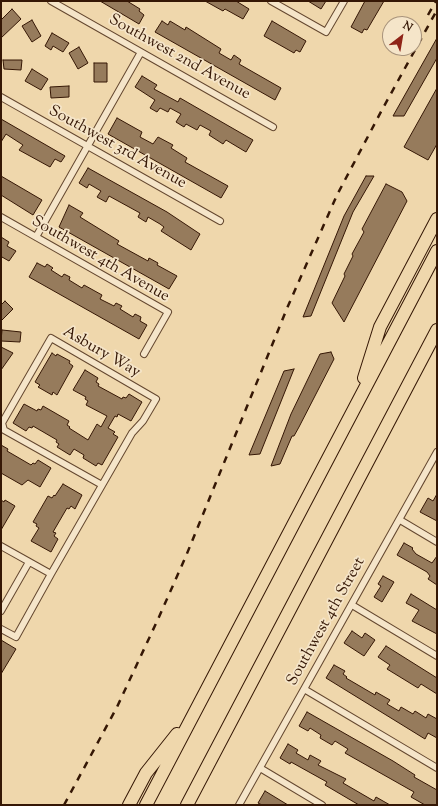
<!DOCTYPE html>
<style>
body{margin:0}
#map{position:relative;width:438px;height:806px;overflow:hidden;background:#efd7ac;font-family:"Sorts Mill Goudy",serif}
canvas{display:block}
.frame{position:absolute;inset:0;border:2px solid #351705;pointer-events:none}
.north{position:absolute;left:382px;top:16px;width:40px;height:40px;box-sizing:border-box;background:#f5e5c9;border:1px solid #a8937b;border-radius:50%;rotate:31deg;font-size:11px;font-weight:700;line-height:16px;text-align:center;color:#351705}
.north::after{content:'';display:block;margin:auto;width:14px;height:18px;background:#8f2418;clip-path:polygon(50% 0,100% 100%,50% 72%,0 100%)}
</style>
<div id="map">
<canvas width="438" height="806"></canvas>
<div class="frame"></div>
<div class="north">N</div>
</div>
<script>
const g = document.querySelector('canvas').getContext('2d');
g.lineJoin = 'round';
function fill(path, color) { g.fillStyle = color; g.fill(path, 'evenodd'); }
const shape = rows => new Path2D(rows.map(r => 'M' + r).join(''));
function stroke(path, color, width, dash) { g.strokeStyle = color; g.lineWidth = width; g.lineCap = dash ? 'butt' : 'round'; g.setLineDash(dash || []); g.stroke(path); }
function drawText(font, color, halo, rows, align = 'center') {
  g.font = font + ' "Sorts Mill Goudy",serif'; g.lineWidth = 3.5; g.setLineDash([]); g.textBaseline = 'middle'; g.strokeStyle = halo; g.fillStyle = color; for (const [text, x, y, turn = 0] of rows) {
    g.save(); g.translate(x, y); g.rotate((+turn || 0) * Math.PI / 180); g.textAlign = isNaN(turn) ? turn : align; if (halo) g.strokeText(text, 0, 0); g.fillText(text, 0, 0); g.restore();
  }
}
const building = shape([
 [100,1,127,1,140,9,139,11,144,15,139,24,100,1],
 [205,1,236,1,249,9,243,19,225,9,223,11,205,1],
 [308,1,326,1,321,9,308,1],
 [365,1,384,1,367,30,364,29,362,33,351,27,365,1],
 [12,9,21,19,1,38,1,20,12,9],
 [32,20,41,36,32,42,22,26,32,20],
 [162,21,168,25,170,21,185,30,186,27,221,49,219,53,231,60,234,55,241,60,239,64,281,88,275,100,155,32,162,21],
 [272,21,306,41,300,52,296,50,294,53,264,36,272,21],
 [52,33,69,43,63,52,53,46,51,50,45,46,52,33],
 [437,38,437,58,404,116,393,116,437,38],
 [79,47,88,63,78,69,69,53,79,47],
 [3,60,22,60,21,70,4,69,3,60],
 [94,63,107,63,107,82,94,82,94,63],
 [32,69,48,79,41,90,25,81,32,69],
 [142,76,157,85,154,89,178,102,180,98,253,140,246,152,226,140,223,144,209,135,211,131,200,125,197,130,186,124,184,127,176,122,181,114,170,108,168,112,160,108,157,112,150,108,155,100,135,87,142,76],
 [69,86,69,97,51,98,50,87,69,86],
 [437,88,437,144,428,160,404,147,437,88],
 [117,118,142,132,140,137,153,144,158,137,173,145,171,148,187,158,185,162,228,186,221,198,108,134,117,118],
 [1,119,65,156,61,162,55,159,50,167,19,150,23,145,6,134,1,142,1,119],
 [88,168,167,212,200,234,191,250,161,231,164,227,160,224,148,217,146,222,138,217,140,213,109,196,106,202,97,197,101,191,89,184,87,188,79,183,88,168],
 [1,176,42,200,33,215,1,195,1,176],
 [366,176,374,176,353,212,311,316,303,317,344,216,366,176],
 [386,184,402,192,407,201,344,322,332,303,345,276,344,274,353,256,352,254,364,232,362,229,386,184],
 [69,205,83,213,80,217,119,241,117,244,148,261,149,258,158,263,157,265,177,276,169,289,59,227,69,205],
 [1,237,9,242,7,246,16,251,9,261,2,257,1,259,1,237],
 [37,263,45,267,47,264,53,268,51,270,62,277,64,274,70,277,69,280,82,288,84,285,102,295,100,299,114,306,116,303,122,306,120,309,133,317,135,314,141,317,140,321,147,325,139,339,29,277,37,263],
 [5,301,13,309,1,321,1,305,5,301],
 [2,330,21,332,20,342,1,341,2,330],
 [1,347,13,353,1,370,1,347],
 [331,352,334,359,299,427,294,436,292,436,280,464,271,466,291,414,320,354,331,352],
 [52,353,56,356,57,354,70,361,69,363,73,366,57,395,53,392,52,395,38,387,40,385,35,382,52,353],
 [294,369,260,454,249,455,284,371,294,369],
 [85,370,98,378,96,382,99,384,98,386,122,399,123,397,126,398,129,394,142,402,131,421,118,414,117,417,115,416,108,428,115,432,113,434,118,437,102,465,98,463,96,466,83,458,84,455,74,449,70,455,57,447,59,444,56,442,57,440,33,426,32,428,29,427,26,431,13,423,24,404,37,411,38,409,41,410,43,406,69,421,67,425,70,427,69,428,88,440,97,424,101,427,107,416,86,405,88,401,85,399,86,397,73,390,85,370],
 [1,445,8,449,7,451,31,465,33,463,35,464,38,460,51,468,40,487,28,480,22,485,1,473,1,445],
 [63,484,82,495,75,509,71,506,69,509,67,508,53,532,56,533,54,536,58,539,51,552,31,541,39,528,36,526,37,524,33,522,48,496,52,498,54,495,55,496,63,484],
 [437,494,437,521,420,512,428,498,433,501,437,494],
 [1,500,4,502,5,500,15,506,1,530,1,500],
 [404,543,413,548,412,549,416,554,432,563,437,556,437,585,428,579,430,576,427,572,397,555,404,543],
 [383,576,394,582,382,602,374,597,381,586,378,584,383,576],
 [411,594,437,610,437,634,412,621,419,610,406,603,411,594],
 [352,631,362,638,365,633,375,640,364,656,344,643,352,631],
 [1,640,16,649,1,674,1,640],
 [386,646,437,678,437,694,421,684,418,688,387,669,390,665,378,657,386,646],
 [334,665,345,671,343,674,347,677,346,678,375,695,376,692,390,700,387,704,399,711,401,707,413,714,415,711,426,718,428,714,437,719,437,738,428,733,425,739,326,678,334,665],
 [307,712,393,761,415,775,414,777,437,790,437,805,425,805,411,797,414,792,345,753,348,749,335,741,332,745,320,738,321,735,310,728,308,731,299,726,307,712],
 [288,744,298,750,296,753,308,760,310,755,321,761,318,765,346,779,343,783,374,801,376,797,390,805,359,805,325,785,327,782,291,762,290,764,280,758,288,744],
 [265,791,288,805,262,805,258,803,265,791]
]);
fill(building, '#967b5c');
stroke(building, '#351705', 1);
const street = shape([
 [51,1,273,127],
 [271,1,326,32,344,1],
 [1,97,220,221],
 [1,217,168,312,144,354],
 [36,237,141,52],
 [400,520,437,542],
 [1,546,51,574,132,433,143,421,156,399,51,338,2,423,4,430,102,485],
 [352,605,437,656],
 [1,611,29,562],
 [1,629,16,637,51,574],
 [304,689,437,768],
 [260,768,322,805],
 [239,805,437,452]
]);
const highway = shape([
 [364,378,380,327,437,219],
 [129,805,146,773,177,734],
 [146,805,437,251],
 [187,805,437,330]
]);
stroke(street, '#64472f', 8);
stroke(highway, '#351705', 14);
stroke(street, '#f5e5c9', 6);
stroke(highway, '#efd7ac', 12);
stroke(shape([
 [428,15,436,1],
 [64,805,117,707,159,617,186,556,288,306,337,195,383,108,437,10]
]), '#351705', 2.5, [7, 7]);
drawText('16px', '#351705', '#f5e5c9', [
 ["Southwest 2nd Avenue",179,58,29],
 ["Southwest 3rd Avenue",117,148,29],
 ["Southwest 4th Avenue",100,260,30],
 ["Asbury Way",101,353,30],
 ["Southwest 4th Street",327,622,-61]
]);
</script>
